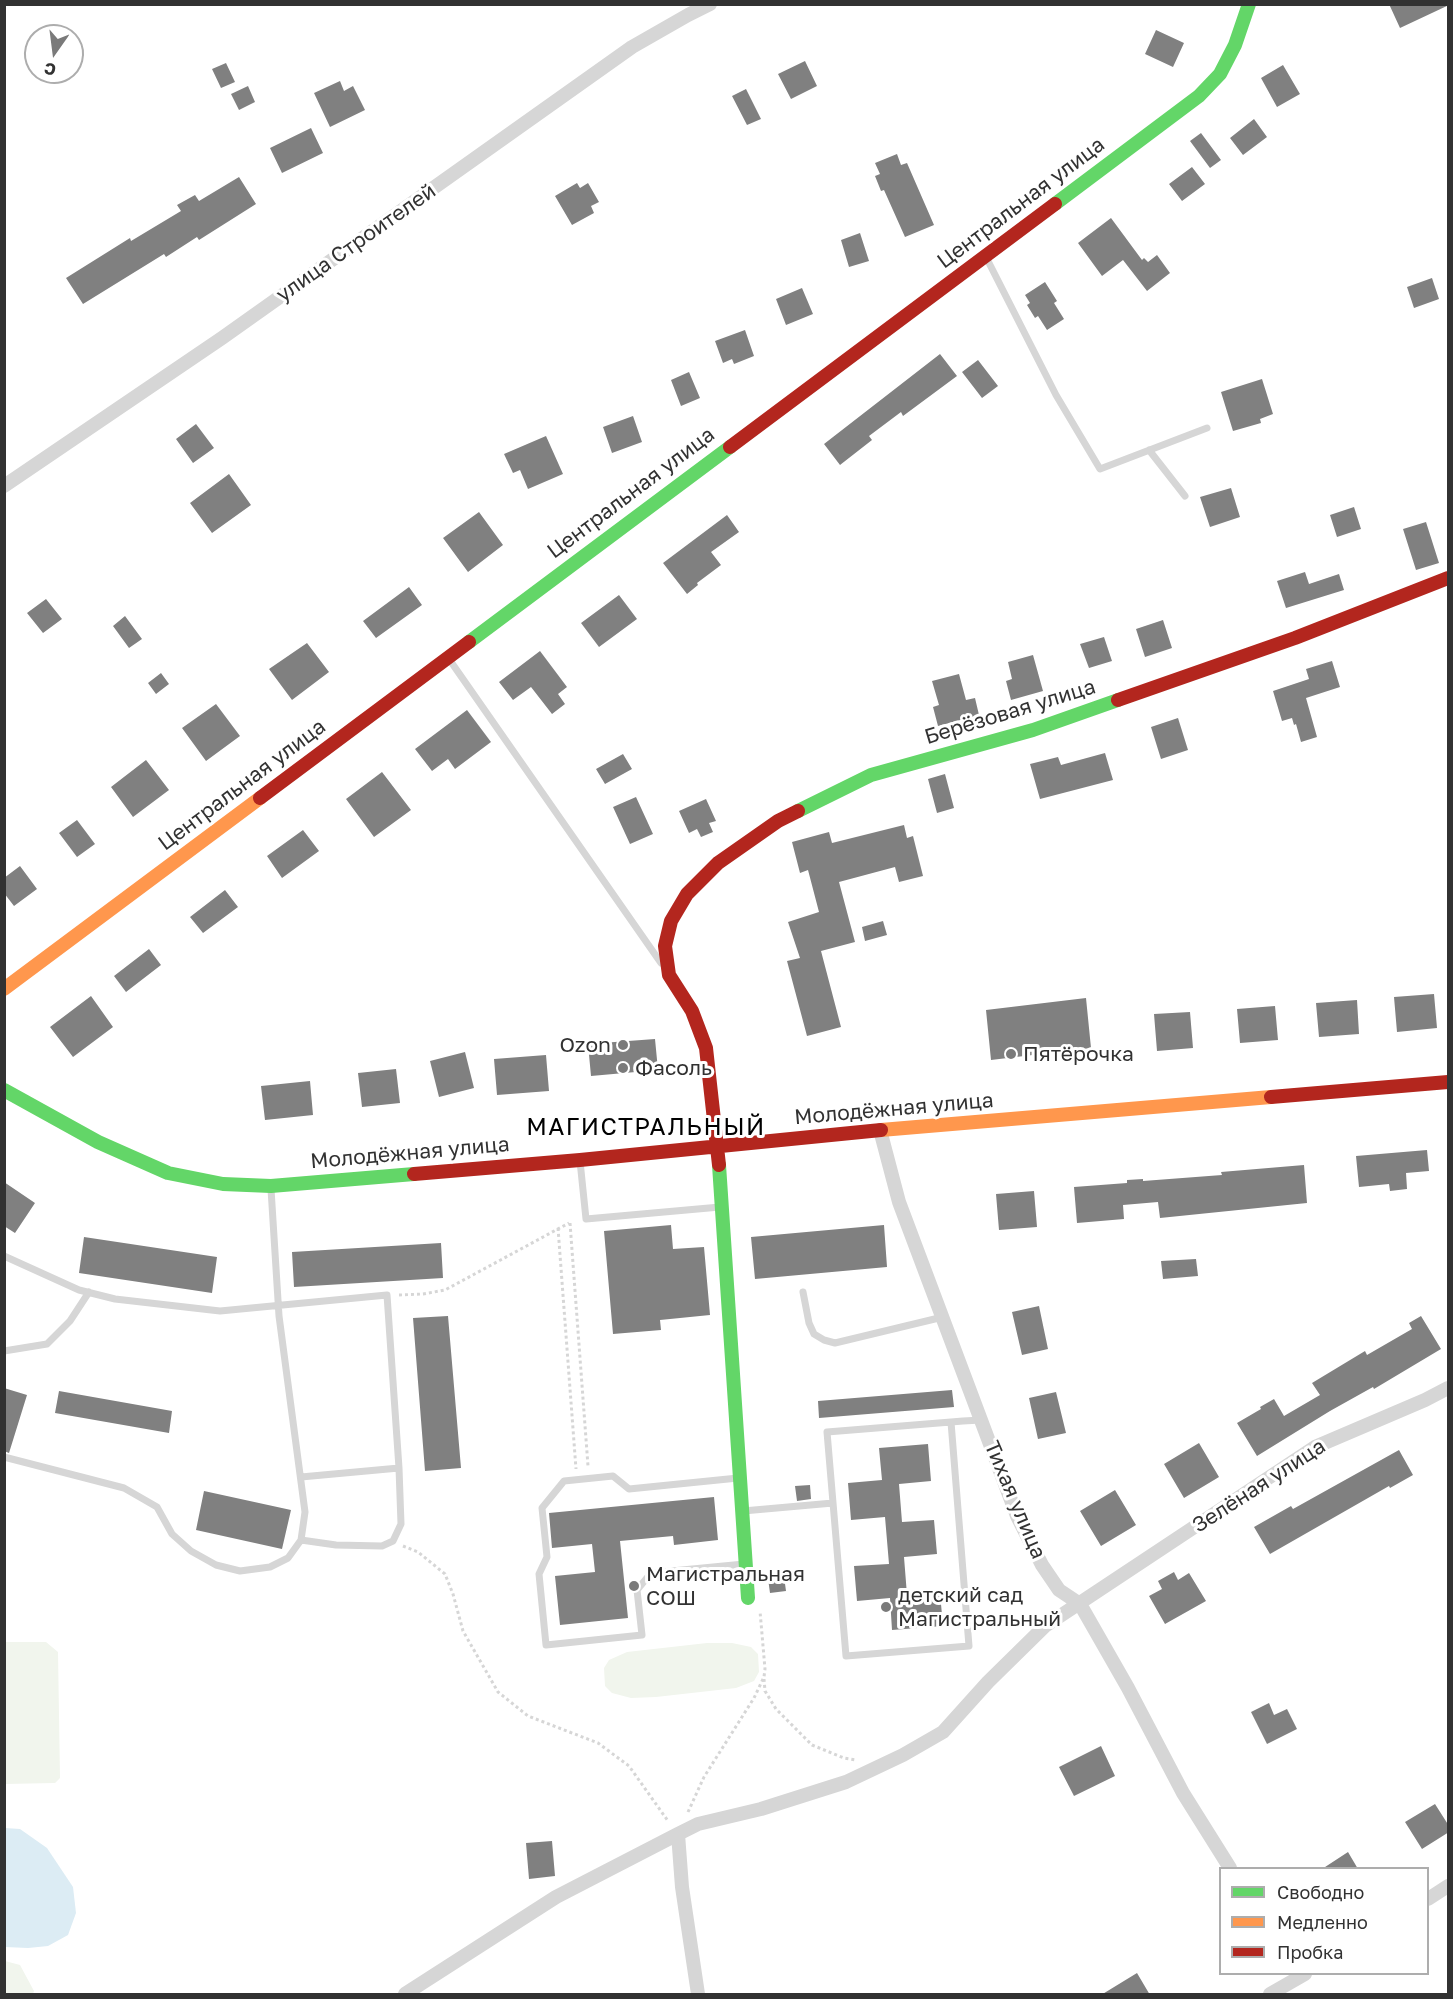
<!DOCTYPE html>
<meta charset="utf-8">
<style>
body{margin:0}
#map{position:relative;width:1453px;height:1999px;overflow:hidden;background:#fff;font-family:"Golos Text",sans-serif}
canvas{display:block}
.frame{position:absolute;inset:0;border:6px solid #323232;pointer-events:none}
.legend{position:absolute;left:1219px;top:1867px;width:210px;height:108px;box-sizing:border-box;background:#fff;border:2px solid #adadad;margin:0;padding:8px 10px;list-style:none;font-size:18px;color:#323232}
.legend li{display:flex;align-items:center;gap:12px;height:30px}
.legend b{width:30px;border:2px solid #adadad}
.north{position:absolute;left:24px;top:24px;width:60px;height:60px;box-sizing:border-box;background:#fff;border:2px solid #adadad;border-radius:50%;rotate:194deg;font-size:16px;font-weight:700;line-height:24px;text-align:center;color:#323232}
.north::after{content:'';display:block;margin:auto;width:21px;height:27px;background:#7a7a7a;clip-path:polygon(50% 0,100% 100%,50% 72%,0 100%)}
</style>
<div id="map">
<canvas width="1453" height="1999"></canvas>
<div class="frame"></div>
<ul class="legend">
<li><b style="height:8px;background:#63d668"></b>Свободно</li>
<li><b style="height:8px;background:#ff974d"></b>Медленно</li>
<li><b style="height:8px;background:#b3261e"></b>Пробка</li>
</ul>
<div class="north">С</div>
</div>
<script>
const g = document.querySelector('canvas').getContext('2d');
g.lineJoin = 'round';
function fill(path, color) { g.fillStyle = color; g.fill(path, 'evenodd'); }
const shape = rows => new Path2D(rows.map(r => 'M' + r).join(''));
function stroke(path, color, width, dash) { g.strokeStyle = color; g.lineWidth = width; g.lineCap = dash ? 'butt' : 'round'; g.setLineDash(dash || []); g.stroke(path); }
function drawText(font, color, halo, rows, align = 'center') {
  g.font = font + ' "Golos Text",sans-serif'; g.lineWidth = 6; g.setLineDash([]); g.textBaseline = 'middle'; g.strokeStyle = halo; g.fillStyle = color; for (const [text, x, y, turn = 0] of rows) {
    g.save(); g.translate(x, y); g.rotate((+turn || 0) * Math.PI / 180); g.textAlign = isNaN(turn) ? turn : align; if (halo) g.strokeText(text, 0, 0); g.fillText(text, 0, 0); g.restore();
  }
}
fill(shape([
 [5,1642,46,1642,58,1652,60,1778,55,1783,5,1784],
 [707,1643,732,1643,751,1647,758,1654,759,1672,754,1681,736,1688,656,1697,631,1698,612,1693,605,1686,604,1668,609,1660,627,1652],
 [5,1961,20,1965,34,1991,33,1994,5,1994]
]), '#f1f5ed');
fill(shape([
 [5,1828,20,1829,47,1848,73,1887,76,1913,68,1935,48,1946,28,1948,5,1947]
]), '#dcecf4');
fill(shape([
 [1389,4,1449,4,1449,5,1400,28],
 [1156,30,1184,43,1173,67,1145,54],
 [805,61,817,86,791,99,778,74],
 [226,63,235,82,221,88,212,69],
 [1283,65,1300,94,1277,107,1261,78],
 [340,81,344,91,353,86,365,110,330,127,314,93],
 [248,86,255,102,239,110,231,94],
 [746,89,761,119,747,125,732,96],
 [1254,119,1267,137,1243,155,1230,138],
 [311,128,323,153,282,173,270,148],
 [1201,133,1221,160,1210,168,1190,141],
 [897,154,901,165,907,163,934,225,905,237,884,190,881,191,875,176,880,174,875,163],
 [1192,167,1205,184,1182,201,1169,184],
 [239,177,256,204,199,240,197,237,166,257,164,254,83,304,66,278,130,238,131,241,181,211,177,205,195,195,199,201],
 [577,183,580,188,588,183,599,202,591,206,594,213,572,225,555,196],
 [1111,218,1142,260,1144,258,1148,262,1157,255,1170,273,1147,291,1123,260,1102,276,1078,243],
 [860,233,869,261,849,267,841,240],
 [1432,278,1439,299,1414,308,1407,287],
 [1045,282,1057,301,1054,303,1064,319,1047,330,1038,316,1035,318,1027,305,1030,303,1025,295],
 [802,288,813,314,786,325,776,299],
 [745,330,754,356,734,364,732,359,723,363,715,341],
 [940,354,957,376,903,416,901,412,869,436,872,440,840,465,824,444],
 [978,360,998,386,982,398,962,372],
 [689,372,700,398,681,406,671,380],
 [1262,379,1273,414,1260,419,1261,423,1233,431,1221,392],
 [633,416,642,442,612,453,603,427],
 [196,424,214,448,193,463,176,439],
 [546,436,563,474,528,489,520,470,513,473,504,454],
 [229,474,251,505,212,533,190,503],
 [1231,488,1240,517,1210,527,1200,497],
 [1354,507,1361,529,1337,537,1330,515],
 [479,512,503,545,468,572,443,538],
 [727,515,739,532,711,552,721,565,697,583,698,585,687,594,663,563],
 [1426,522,1439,563,1416,570,1403,529],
 [1305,572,1309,584,1339,574,1344,590,1286,608,1277,581],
 [409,587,422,605,376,638,363,621],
 [619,595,637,619,599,647,581,623],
 [46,599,62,619,43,633,27,613],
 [125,616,142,639,129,648,113,626],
 [1163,620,1172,648,1145,657,1136,629],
 [1104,637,1112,661,1089,668,1080,644],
 [307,643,329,672,292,700,269,669],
 [540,651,567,687,558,694,565,704,552,714,531,687,513,700,499,682],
 [1033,655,1043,691,1011,700,1006,681,1012,679,1008,662],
 [1332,661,1340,687,1306,698,1317,737,1301,742,1296,724,1294,725,1292,718,1282,721,1273,691,1309,679,1306,669],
 [161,673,169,684,156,694,148,683],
 [959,674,966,700,975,698,979,715,938,726,933,707,939,705,932,681],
 [216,704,240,736,206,761,182,728],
 [467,710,491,742,455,769,448,759,432,771,415,749],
 [1178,718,1188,750,1161,759,1151,727],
 [1105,753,1113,780,1040,799,1030,764,1058,757,1061,765],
 [623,754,632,769,605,784,596,769],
 [146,760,169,790,133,817,111,787],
 [382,772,411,810,374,837,346,799],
 [945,774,954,808,937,813,928,779],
 [636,797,653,834,630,844,613,807],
 [706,799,716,821,709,823,713,832,701,837,697,829,689,833,679,811],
 [77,820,95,844,77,857,59,833],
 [904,825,907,838,913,836,923,876,899,882,895,867,839,882,855,942,821,951,841,1027,807,1036,787,961,800,958,788,922,819,912,808,870,800,873,792,842,829,832,832,843],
 [303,830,319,851,282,878,267,856],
 [20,866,37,889,14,906,4,893,4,878],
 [225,890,238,907,203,933,190,917],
 [883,921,887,935,865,941,862,927],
 [149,949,161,965,126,992,114,976],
 [1434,994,1437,1028,1397,1032,1394,997],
 [91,996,113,1027,73,1057,50,1027],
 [1086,998,1091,1048,991,1060,986,1010],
 [1357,1000,1359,1034,1319,1037,1316,1003],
 [1275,1006,1278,1040,1240,1043,1237,1009],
 [1190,1012,1193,1048,1157,1051,1154,1014],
 [655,1039,658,1070,591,1076,588,1044],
 [465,1052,474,1088,439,1097,430,1061],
 [546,1055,549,1091,497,1095,494,1059],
 [396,1069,400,1103,362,1107,358,1073],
 [310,1081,313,1115,265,1120,261,1086],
 [1427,1150,1429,1171,1406,1173,1407,1189,1390,1191,1389,1184,1359,1187,1356,1156],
 [1304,1165,1307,1203,1160,1218,1158,1202,1123,1205,1124,1219,1077,1223,1074,1187,1127,1183,1127,1180,1143,1179,1143,1181,1222,1175,1221,1172],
 [4,1182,35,1203,15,1233,4,1226],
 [1034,1191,1037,1227,999,1230,996,1194],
 [671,1225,673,1249,704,1247,710,1315,660,1320,661,1330,613,1334,604,1231],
 [884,1225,887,1267,755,1279,751,1237],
 [84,1237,217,1257,212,1293,79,1273],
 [441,1243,443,1278,294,1287,292,1252],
 [1196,1259,1198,1276,1163,1279,1161,1261],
 [1039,1306,1048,1349,1022,1355,1012,1312],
 [448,1316,461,1468,425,1471,413,1318],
 [1421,1316,1441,1349,1374,1389,1373,1387,1330,1411,1257,1456,1237,1423,1261,1409,1260,1407,1274,1399,1284,1416,1320,1395,1312,1383,1365,1351,1367,1355,1412,1329,1409,1323],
 [4,1388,27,1395,9,1453,4,1451],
 [952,1390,954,1407,819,1418,818,1401],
 [59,1391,172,1411,169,1433,55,1413],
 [1056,1392,1066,1433,1038,1439,1029,1398],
 [1199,1443,1219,1477,1184,1498,1164,1464],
 [928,1444,931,1481,899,1484,902,1522,934,1520,937,1554,904,1557,907,1595,940,1593,943,1626,892,1630,890,1598,857,1601,854,1566,889,1564,885,1517,851,1520,848,1483,882,1480,879,1448],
 [1399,1450,1413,1475,1390,1488,1389,1486,1270,1554,1254,1527,1291,1506,1293,1509],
 [810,1485,811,1499,797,1501,795,1486],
 [1115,1490,1136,1525,1101,1546,1080,1511],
 [204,1491,291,1510,282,1549,196,1530],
 [714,1497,718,1540,674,1545,673,1536,620,1541,628,1618,560,1625,555,1576,595,1572,592,1544,552,1548,549,1513],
 [783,1569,786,1591,770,1593,767,1571],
 [1174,1572,1178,1580,1189,1573,1206,1601,1165,1624,1149,1596,1162,1589,1158,1581],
 [1269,1703,1274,1715,1287,1709,1297,1729,1267,1744,1251,1712],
 [1101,1746,1115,1776,1074,1796,1059,1767],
 [1435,1804,1449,1826,1449,1832,1422,1849,1405,1822],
 [552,1841,555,1876,529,1879,526,1843],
 [1348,1852,1358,1869,1322,1869],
 [1137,1973,1150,1995,1101,1995]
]), '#808080');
stroke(shape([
 [570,1223,588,1466],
 [558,1228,576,1469],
 [399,1295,423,1294,445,1290,569,1223],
 [403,1546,418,1552,445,1574,453,1594,463,1631,498,1692,528,1716,598,1743,629,1766,668,1821],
 [764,1679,765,1691,776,1709,812,1745,844,1758,856,1760],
 [688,1812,704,1777,754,1698,764,1677,765,1669,760,1611]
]), '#d6d6d6', 3, [3, 3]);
stroke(shape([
 [986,257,1056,395,1100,469,1207,428],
 [1149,450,1185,496],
 [449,659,661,963],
 [580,1161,586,1219,720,1207],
 [4,1256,79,1290,115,1299,220,1311,387,1295,399,1468,301,1477],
 [803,1292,809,1323,814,1334,824,1340,835,1343,943,1317],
 [4,1351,47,1344,70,1321,89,1292],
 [951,1422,969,1646,846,1656,827,1432,951,1422,963,1421,981,1420],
 [4,1457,124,1488,157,1507,172,1534,191,1551,216,1565,240,1571,270,1567,288,1558,301,1540,305,1512,279,1316,271,1189],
 [738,1478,629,1489,613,1476,564,1481,542,1508,547,1557,539,1574,546,1645,642,1635,637,1590,651,1573,744,1564],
 [743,1511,833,1503],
 [301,1540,336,1545,382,1546,393,1541,401,1524,399,1468]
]), '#d6d6d6', 7);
stroke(shape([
 [4,486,222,338,632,47,688,15,710,4],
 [880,1130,899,1202,1017,1516,1042,1565,1059,1590,1080,1604,1128,1688,1183,1793,1230,1868],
 [678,1834,682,1887,698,1994],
 [1428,1899,1448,1886],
 [405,1994,556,1897,678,1834,698,1824,761,1809,846,1782,903,1755,943,1732,988,1682,1045,1626,1315,1447,1425,1400,1448,1388],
 [1270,1994,1305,1974]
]), '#d6d6d6', 14);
stroke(shape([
 [1055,204,1199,96,1220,74,1235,45,1249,4],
 [469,642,730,447],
 [798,811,871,775,1033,730,1118,700],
 [4,1090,98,1142,168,1173,223,1184,271,1186,414,1174],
 [719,1165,748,1598]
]), '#63d668', 14);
stroke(shape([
 [4,989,260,798],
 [881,1130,1271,1097]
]), '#ff974d', 14);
stroke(shape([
 [730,447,1055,204],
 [1118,700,1295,638,1448,578],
 [260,798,469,642],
 [1271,1097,1448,1082],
 [719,1165,706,1048,692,1011,669,975,665,946,671,921,687,894,718,863,778,821,798,811],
 [414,1174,580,1160,881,1130]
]), '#b3261e', 14);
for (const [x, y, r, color] of [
 [623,1045,6,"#7a7a7a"],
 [1011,1054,6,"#7a7a7a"],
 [623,1068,6,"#7a7a7a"],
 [634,1586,6,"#7a7a7a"],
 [886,1607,6,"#7a7a7a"]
]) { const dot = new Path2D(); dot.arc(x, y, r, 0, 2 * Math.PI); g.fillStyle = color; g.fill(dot); stroke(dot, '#fff', 2); }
drawText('21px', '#323232', '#fff', [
 ["Центральная улица",1021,203,-37],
 ["улица Строителей",356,243,-35],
 ["Центральная улица",631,493,-37],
 ["Берёзовая улица",1010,712,-17],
 ["Центральная улица",242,785,-37],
 ["Молодёжная улица",894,1109,-5],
 ["Молодёжная улица",410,1153,-5],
 ["Зелёная улица",1259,1486,-33],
 ["Тихая улица",1015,1500,67]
]);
drawText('21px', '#323232', '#fff', [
 ["Ozon",611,1045,"right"],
 ["Пятёрочка",1023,1054],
 ["Фасоль",635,1068],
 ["Магистральная",646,1574],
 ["СОШ",646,1598],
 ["детский сад",898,1595],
 ["Магистральный",898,1619]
], 'left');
g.letterSpacing = '1.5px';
drawText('24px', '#000', '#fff', [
 ["МАГИСТРАЛЬНЫЙ",646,1127]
]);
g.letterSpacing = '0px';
</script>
